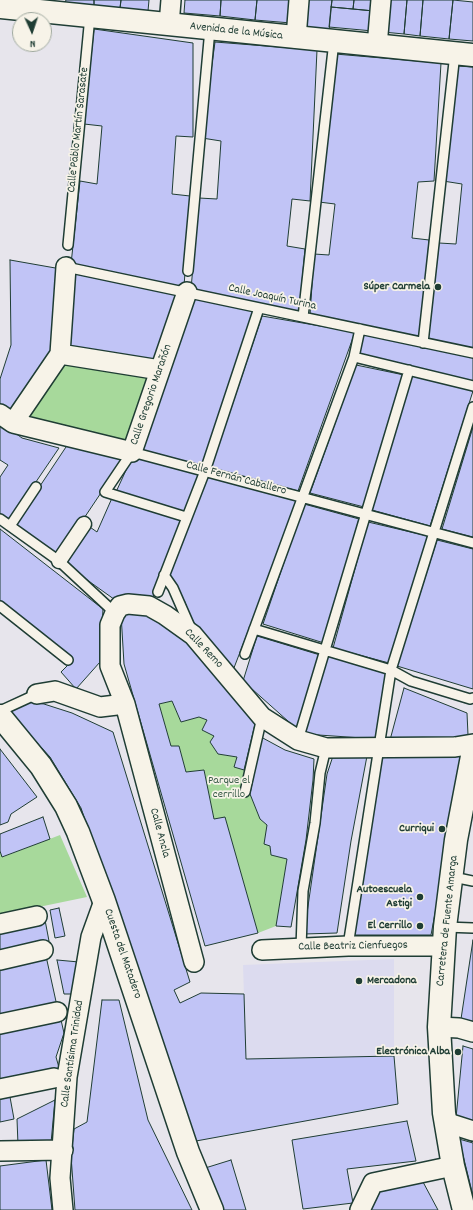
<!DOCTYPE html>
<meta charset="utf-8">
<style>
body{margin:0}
#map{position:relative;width:473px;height:1210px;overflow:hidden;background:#e7e5ec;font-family:Dekko,sans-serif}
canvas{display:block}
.north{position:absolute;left:12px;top:12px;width:40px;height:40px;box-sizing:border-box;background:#f7f3e8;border:1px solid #a1aaa0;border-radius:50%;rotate:177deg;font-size:11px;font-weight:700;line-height:16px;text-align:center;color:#1f3d34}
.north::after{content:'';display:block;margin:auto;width:14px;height:18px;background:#1f3d34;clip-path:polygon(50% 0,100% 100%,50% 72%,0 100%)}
</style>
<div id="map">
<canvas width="473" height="1210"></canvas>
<div class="north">N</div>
</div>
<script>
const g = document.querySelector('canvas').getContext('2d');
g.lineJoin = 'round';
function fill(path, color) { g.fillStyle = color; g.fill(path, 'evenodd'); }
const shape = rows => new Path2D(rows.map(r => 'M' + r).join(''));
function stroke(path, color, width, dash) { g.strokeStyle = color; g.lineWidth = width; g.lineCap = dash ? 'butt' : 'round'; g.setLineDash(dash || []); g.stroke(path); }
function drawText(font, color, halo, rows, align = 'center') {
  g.font = font + ' Dekko,sans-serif'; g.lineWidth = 3.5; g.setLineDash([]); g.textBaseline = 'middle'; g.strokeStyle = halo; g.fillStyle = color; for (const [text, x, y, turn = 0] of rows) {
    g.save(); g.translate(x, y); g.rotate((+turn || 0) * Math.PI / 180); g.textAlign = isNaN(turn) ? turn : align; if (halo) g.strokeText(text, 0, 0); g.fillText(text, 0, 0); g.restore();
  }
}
fill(shape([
 [394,959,394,1056,246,1059,243,965]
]), '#dcdbef');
fill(shape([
 [63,362,151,375,129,445,23,421],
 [172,701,181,722,199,717,207,720,202,730,214,736,210,742,218,754,237,757,234,767,244,770,253,777,250,794,260,819,267,825,271,855,287,859,276,926,258,933,225,818,214,819,204,770,186,772,179,746,171,746,159,704],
 [60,835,87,897,0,915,0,851,3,857]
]), '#a7d99b');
const building = shape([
 [66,0,94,0,94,6,65,3,66,0],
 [94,0,121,0,120,8,94,6,94,0],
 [121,0,149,0,148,11,120,8,121,0],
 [185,0,221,0,220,16,184,13,185,0],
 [221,0,257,0,255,20,220,16,221,0],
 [257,0,293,0,291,23,255,20,257,0],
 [305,0,332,0,329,31,302,28,305,0],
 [332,0,354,0,353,9,331,7,332,0],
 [354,0,375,0,374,11,353,9,354,0],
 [386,0,407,0,404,34,383,32,386,0],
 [407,0,423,0,420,36,404,34,407,0],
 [423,0,453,0,449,39,420,36,423,0],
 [453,0,473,2,473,41,449,39,453,0],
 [331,7,374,11,373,31,329,27,331,7],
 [94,29,193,43,193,137,176,136,172,194,190,196,184,287,71,264,80,181,97,184,102,126,84,124,94,29],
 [215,42,317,50,310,201,292,199,287,246,305,249,299,314,191,289,199,198,217,199,221,141,202,138,215,42],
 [335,54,441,63,434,181,418,182,412,238,429,240,422,338,310,315,314,254,329,255,335,204,319,202,335,54],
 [457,66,473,67,473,349,428,339,439,243,456,244,462,184,443,181,457,66],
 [10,260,61,269,55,353,13,416,0,406,0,379,11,345,10,260],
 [71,273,182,296,158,363,67,349,71,273],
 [190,296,255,311,203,466,139,449,190,296],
 [262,316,355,332,298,491,211,468,262,316],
 [361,332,473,356,473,383,357,353,361,332],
 [356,365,404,375,364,507,310,493,356,365],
 [412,375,473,391,430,526,372,510,412,375],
 [0,422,22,438,59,448,8,523,0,517,0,477,8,465,0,460,0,422],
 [473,427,473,537,442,529,473,427],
 [70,441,127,454,58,557,14,525,70,441],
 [133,455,200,473,183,514,116,492,133,455],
 [205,474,299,499,232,673,195,632,185,602,167,575,205,474],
 [112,498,182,519,152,600,140,595,132,601,118,602,62,562,87,525,97,532,112,498],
 [304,504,359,519,324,643,263,624,304,504],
 [368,522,428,536,389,663,333,648,368,522],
 [0,529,103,609,100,662,76,689,61,672,73,660,0,602,0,529],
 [437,540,473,549,473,689,397,666,437,540],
 [132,609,151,613,193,646,255,724,244,770,234,767,237,757,218,754,210,742,214,736,202,730,207,720,199,717,181,722,172,701,159,704,171,746,179,746,186,772,204,770,214,819,225,817,258,933,205,946,124,664,121,614,132,609],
 [257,636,320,655,298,730,243,681,257,636],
 [328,656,387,673,377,739,304,734,328,656],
 [404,688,467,713,468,735,457,738,390,740,404,688],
 [24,701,44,704,72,713,113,732,190,982,174,990,180,1003,201,993,244,994,246,1059,394,1056,398,1104,196,1141,164,1053,81,808,50,757,9,712,24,701],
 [261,737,285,750,314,759,313,780,306,840,291,927,276,926,287,859,271,855,270,846,264,844,267,825,260,819,250,794,261,737],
 [0,749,37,797,11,814,8,822,0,825,0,749],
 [382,750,465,750,431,935,353,935,382,750],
 [333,756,367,756,351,841,337,933,304,934,327,774,333,756],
 [43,817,50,839,2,857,0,851,0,834,43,817],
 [59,908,65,936,55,938,50,910,59,908],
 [45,920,49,941,0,952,0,930,45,920],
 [473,940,473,1022,461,1019,473,940],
 [46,956,57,1006,0,1019,0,966,46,956],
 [57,960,79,962,73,994,64,994,57,960],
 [102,1000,119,1000,148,1120,192,1210,75,1210,71,1156,74,1129,87,1122,102,1000],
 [61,1020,64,1033,56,1057,60,1071,0,1083,0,1033,61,1020],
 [463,1046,473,1049,473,1122,456,1118,463,1046],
 [10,1097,14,1119,0,1122,0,1099,10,1097],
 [55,1100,51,1143,18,1145,17,1119,55,1100],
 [407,1121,416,1161,347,1169,353,1203,303,1209,292,1140,407,1121],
 [459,1139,473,1143,473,1196,459,1139],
 [46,1160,52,1210,0,1210,0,1166,46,1160],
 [231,1160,246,1210,219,1210,202,1169,231,1160],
 [423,1182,438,1210,370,1210,382,1186,423,1182]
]);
fill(building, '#c1c4f6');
stroke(building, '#1f3d34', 1);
const service = shape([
 [68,245,90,16],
 [66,267,473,353],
 [188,271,210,29],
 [303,317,334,41],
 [423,343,455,53],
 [354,357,473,386],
 [186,517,105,492,132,452,473,543],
 [0,519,59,561,115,613],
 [10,526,36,487],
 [164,575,173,588,191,629],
 [158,592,205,471,259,308],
 [0,606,68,660],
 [254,629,391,670,411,681,470,699,473,698],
 [245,654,354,357,360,329],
 [0,711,37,694],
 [298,740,409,370],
 [245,792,262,717],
 [453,877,473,881],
 [445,927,473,928],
 [348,946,391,670,473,407],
 [301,948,303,891,315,823,320,773,326,748]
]);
const pedestrian = shape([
 [59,561,84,524]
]);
const minor = shape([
 [169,25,171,0],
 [296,38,299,0],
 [377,46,381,0],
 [60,354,160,370],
 [0,414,13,423,132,452,187,292],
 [13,423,60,354,66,267],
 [37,694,55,691,100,707,125,704],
 [0,924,37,916],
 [262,950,348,946,443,946],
 [0,960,43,950],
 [194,962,125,704,110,666,110,625,115,613,120,606,128,604,149,606,165,615,193,635,262,717,298,740,326,748,455,747,473,744],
 [0,1024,57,1012],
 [439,1027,459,1028,473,1032],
 [0,1089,54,1078],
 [445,1122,473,1131],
 [0,1151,63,1150],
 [63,1210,60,1178,67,1077,91,937,104,901],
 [360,1210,373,1183,453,1166]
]);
const tertiary = shape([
 [0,7,473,55],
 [0,716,41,766,66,806,78,832,104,901,188,1152,212,1210],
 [464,1210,453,1166,444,1113,439,1027,445,927,456,840,473,751]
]);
stroke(service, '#1f3d34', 12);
stroke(pedestrian, '#1f3d34', 17);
stroke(minor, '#1f3d34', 22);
stroke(tertiary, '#1f3d34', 25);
stroke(service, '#f7f3e8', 9);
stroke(pedestrian, '#f7f3e8', 14);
stroke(minor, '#f7f3e8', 19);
stroke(tertiary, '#f7f3e8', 22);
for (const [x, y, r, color] of [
 [438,287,4,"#1f3d34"],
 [442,829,4,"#1f3d34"],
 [420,897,4,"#1f3d34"],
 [420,926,4,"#1f3d34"],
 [359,981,4,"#1f3d34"],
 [458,1052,4,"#1f3d34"]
]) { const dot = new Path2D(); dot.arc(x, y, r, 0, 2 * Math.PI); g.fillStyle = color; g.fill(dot); stroke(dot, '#f7f3e8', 1.5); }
drawText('12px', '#1f3d34', '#f7f3e8', [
 ["Avenida de la Música",236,32,6],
 ["Calle Pablo Martín Sarasate",79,130,-84],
 ["Calle Joaquín Turina",272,298,12],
 ["Calle Gregorio Marañón",152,395,-71],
 ["Calle Fernán Caballero",236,479,15],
 ["Calle Remo",203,649,46],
 ["Calle Ancla",159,833,75],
 ["Carretera de Fuente Amarga",448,921,-84],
 ["Calle Beatriz Cienfuegos",353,947,-1],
 ["Cuesta del Matadero",122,954,71],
 ["Calle Santísima Trinidad",73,1054,-82]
]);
drawText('bold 12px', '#1f3d34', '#f7f3e8', [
 ["Súper Carmela",430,287],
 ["Curriqui",434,829],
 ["Autoescuela",412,890],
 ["Astigi",412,904],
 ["El Cerrillo",412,926],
 ["Mercadona",367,981,"left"],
 ["Electrónica Alba",450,1052]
], 'right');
drawText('12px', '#3a5c49', '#f7f3e8', [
 ["Parque el",229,781],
 ["cerrillo",229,795]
]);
</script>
